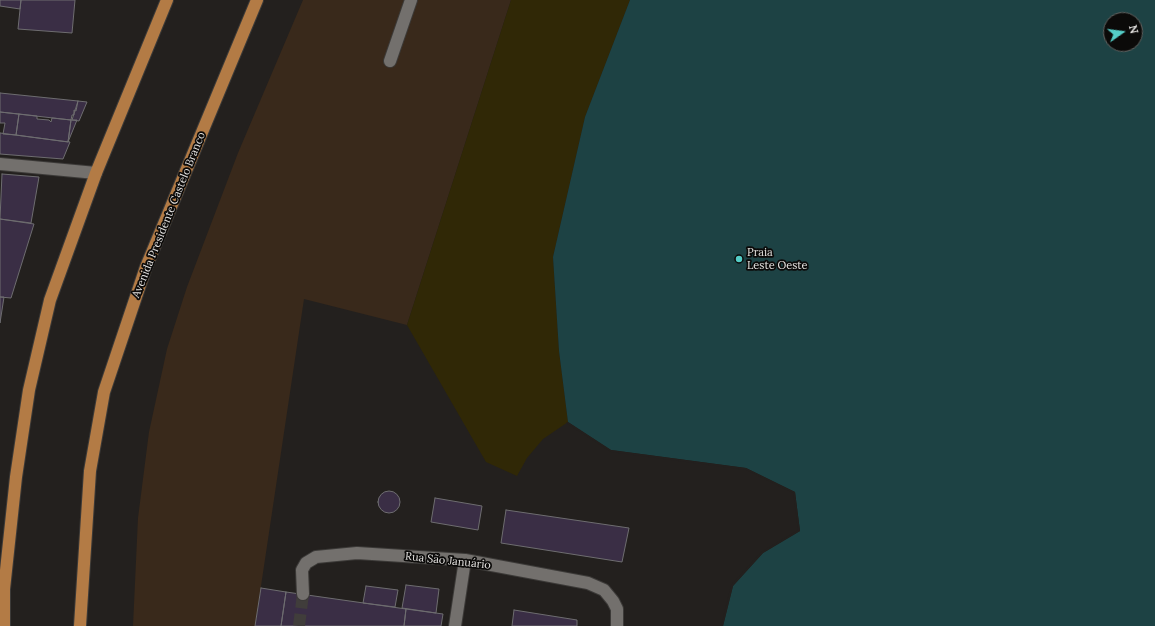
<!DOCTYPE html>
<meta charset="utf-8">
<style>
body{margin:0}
#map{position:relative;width:1155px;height:626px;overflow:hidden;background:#23201e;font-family:Lora,serif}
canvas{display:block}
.north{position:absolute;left:1103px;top:12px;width:40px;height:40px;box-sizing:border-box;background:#0b0a09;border:1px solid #62615f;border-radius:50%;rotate:76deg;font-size:11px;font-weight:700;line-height:16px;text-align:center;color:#e5e3e1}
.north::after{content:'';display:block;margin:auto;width:14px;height:18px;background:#54cdc7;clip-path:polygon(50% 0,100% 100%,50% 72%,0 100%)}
</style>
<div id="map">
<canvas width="1155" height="626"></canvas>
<div class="north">N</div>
</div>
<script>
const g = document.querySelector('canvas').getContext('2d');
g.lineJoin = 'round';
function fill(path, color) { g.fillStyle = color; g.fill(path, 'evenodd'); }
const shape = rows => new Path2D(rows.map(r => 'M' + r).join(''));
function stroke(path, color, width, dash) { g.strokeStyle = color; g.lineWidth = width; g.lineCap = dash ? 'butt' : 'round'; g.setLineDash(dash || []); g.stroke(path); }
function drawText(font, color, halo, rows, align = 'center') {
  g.font = font + ' Lora,serif'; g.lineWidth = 3.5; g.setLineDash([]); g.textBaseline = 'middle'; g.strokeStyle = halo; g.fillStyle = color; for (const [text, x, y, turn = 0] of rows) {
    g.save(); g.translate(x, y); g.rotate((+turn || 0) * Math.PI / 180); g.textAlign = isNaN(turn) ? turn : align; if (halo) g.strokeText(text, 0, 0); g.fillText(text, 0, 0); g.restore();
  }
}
fill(shape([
 [303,0,511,0,407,325,304,299,255,626,133,626,138,518,149,432,167,349,187,287,238,153]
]), '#39291b');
fill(shape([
 [511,0,630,0,585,117,553,257,559,351,568,422,543,439,527,458,517,476,486,462,407,325]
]), '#302806');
fill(shape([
 [630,0,1155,0,1155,626,723,626,733,586,763,553,800,531,795,492,746,468,611,450,568,422,559,351,553,257,585,117],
 [1111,20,1135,20,1135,44,1111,44]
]), '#1d4244');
fill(shape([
 [568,422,611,450,746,468,795,492,800,531,763,553,733,586,723,626,721,626,731,585,761,552,798,530,793,493,746,470,611,452,566,423]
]), '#23201e');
const building = shape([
 [0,0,21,0,20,9,0,6,0,0],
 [21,0,75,0,72,33,18,29,21,0],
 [0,93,78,101,76,111,74,110,74,115,72,115,71,120,0,112,0,93],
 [78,101,87,102,79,121,72,120,78,101],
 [0,112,19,114,16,135,3,134,5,123,0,123,0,112],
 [19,114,37,116,37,119,49,120,51,122,52,118,71,120,68,142,16,135,19,114],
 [71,120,77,120,68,142,71,120],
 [0,133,61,141,70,142,63,159,0,154,0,133],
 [2,174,39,177,31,223,0,219,2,174],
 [0,219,34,224,11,298,0,297,0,219],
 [0,297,4,297,0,323,0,297],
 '378 502a11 11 0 1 1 22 0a11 11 0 1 1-22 0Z',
 [435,498,482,506,478,530,431,522,435,498],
 [506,510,629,528,622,562,501,543,506,510],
 [406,585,439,589,436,613,402,608,406,585],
 [366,586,398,590,395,607,363,603,366,586],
 [261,588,286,592,281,626,255,626,261,588],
 [286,592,406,609,404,626,281,626,286,592],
 [406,609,443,614,441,626,404,626,406,609],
 [514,610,577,620,577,626,512,626,514,610]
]);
fill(building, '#3a2e45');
stroke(building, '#6e6d70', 1);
stroke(shape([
 [299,626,303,594]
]), '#403d3b', 12, [12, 6]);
const minor = shape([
 [390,61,411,0],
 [0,164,96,173],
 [303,594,302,570,306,563,316,557,357,553,465,560,588,583,604,590,613,601,617,609,617,626],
 [455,626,465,560]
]);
const major = shape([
 [4,626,4,589,16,477,29,390,50,300,96,173,167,0],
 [80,626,90,471,104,392,146,267,257,0]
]);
stroke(minor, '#3c3a38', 14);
stroke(major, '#3c3a38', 14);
stroke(minor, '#73706d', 12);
stroke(major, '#b37b45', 12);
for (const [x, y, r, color] of [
 [739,259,4,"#54cdc7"]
]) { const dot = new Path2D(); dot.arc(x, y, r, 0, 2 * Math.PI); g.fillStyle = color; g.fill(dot); stroke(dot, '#0b0a09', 1.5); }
drawText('11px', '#e5e3e1', '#0b0a09', [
 ["Avenida Presidente Castelo Branco",169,215,-68],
 ["Rua São Januário",448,561,6]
]);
drawText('11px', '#e5e3e1', '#0b0a09', [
 ["Praia",747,253],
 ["Leste Oeste",747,266]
], 'left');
</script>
